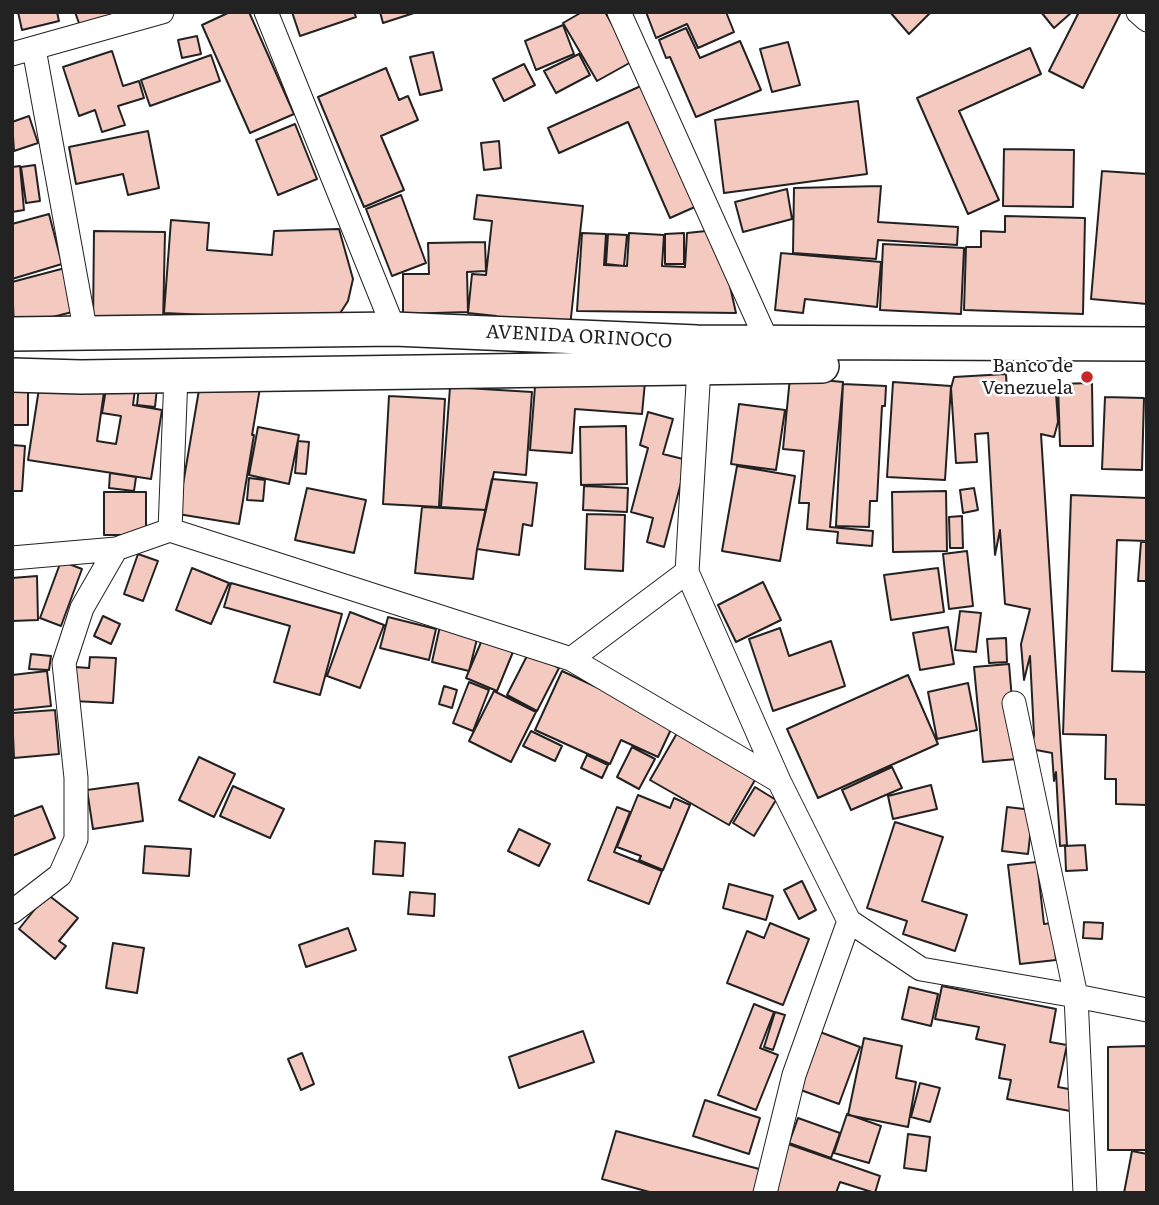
<!DOCTYPE html>
<style>
body{margin:0}
#map{position:relative;width:1159px;height:1205px;overflow:hidden;background:#fff;font-family:Literata,serif}
canvas{display:block}
.frame{position:absolute;inset:0;border:14px solid #222;pointer-events:none}
</style>
<div id="map">
<canvas width="1159" height="1205"></canvas>
<div class="frame"></div>
</div>
<script>
const g = document.querySelector('canvas').getContext('2d');
g.lineJoin = 'round';
function fill(path, color) { g.fillStyle = color; g.fill(path, 'evenodd'); }
const shape = rows => new Path2D(rows.map(r => 'M' + r).join(''));
function stroke(path, color, width, dash) { g.strokeStyle = color; g.lineWidth = width; g.lineCap = dash ? 'butt' : 'round'; g.setLineDash(dash || []); g.stroke(path); }
function drawText(font, color, halo, rows, align = 'center') {
  g.font = font + ' Literata,serif'; g.lineWidth = 5; g.setLineDash([]); g.textBaseline = 'middle'; g.strokeStyle = halo; g.fillStyle = color; for (const [text, x, y, turn = 0] of rows) {
    g.save(); g.translate(x, y); g.rotate((+turn || 0) * Math.PI / 180); g.textAlign = isNaN(turn) ? turn : align; if (halo) g.strokeText(text, 0, 0); g.fillText(text, 0, 0); g.restore();
  }
}
const building = shape([
 [18,12,57,12,59,21,22,30,18,12],
 [75,12,122,12,80,26,75,12],
 [230,12,249,12,294,114,250,133,202,25,230,12],
 [292,12,354,12,356,17,300,36,292,12],
 [380,12,414,12,414,13,383,23,380,12],
 [582,12,605,12,633,61,597,81,563,23,582,12],
 [646,12,726,12,734,32,698,48,687,24,656,38,646,12],
 [890,12,931,12,909,34,890,12],
 [1041,12,1072,12,1054,28,1041,12],
 [1079,12,1121,12,1083,88,1049,71,1079,12],
 [563,25,574,54,536,70,525,41,563,25],
 [686,28,700,58,740,41,761,90,696,117,670,57,666,58,659,40,686,28],
 [197,36,201,54,182,58,178,40,197,36],
 [788,42,800,85,772,92,760,49,788,42],
 [1030,48,1041,74,959,111,999,200,968,214,917,98,1030,48],
 [112,51,123,86,139,81,144,98,118,106,125,125,102,132,95,110,79,116,63,67,112,51],
 [433,52,442,90,420,95,410,57,433,52],
 [579,54,590,75,556,93,544,71,579,54],
 [211,55,220,81,150,106,141,80,211,55],
 [524,64,535,85,504,101,493,79,524,64],
 [386,68,399,100,408,96,418,120,381,136,404,190,364,207,318,97,386,68],
 [643,85,697,206,670,218,628,122,559,153,548,128,643,85],
 [858,101,867,174,724,193,715,120,858,101],
 [29,116,38,143,14,151,12,122,29,116],
 [295,124,317,179,278,195,256,140,295,124],
 [148,131,159,188,128,195,123,174,76,184,69,147,148,131],
 [499,141,501,168,484,170,481,143,499,141],
 [1004,149,1074,150,1073,207,1003,206,1004,149],
 [35,165,40,201,26,203,21,167,35,165],
 [20,166,24,210,12,212,12,167,20,166],
 [1102,171,1147,174,1147,304,1091,299,1102,171],
 [881,186,878,222,958,227,957,245,878,240,876,259,793,253,794,188,881,186],
 [787,189,792,219,743,232,735,202,787,189],
 [401,195,426,263,392,276,366,209,401,195],
 [477,195,583,206,569,336,495,328,496,316,468,313,472,274,486,275,492,221,474,219,477,195],
 [49,214,62,264,12,279,12,224,49,214],
 [1005,216,1085,218,1083,314,964,310,966,247,981,247,981,231,1005,232,1005,216],
 [171,220,209,223,207,250,272,255,274,231,339,229,353,279,348,301,335,321,164,313,171,220],
 [94,231,165,232,163,325,93,324,94,231],
 [706,231,727,273,736,313,577,311,582,233,606,234,604,265,627,266,629,233,664,235,662,266,685,267,687,233,706,231],
 [684,233,684,264,665,264,665,234,684,233],
 [608,234,627,235,624,266,606,264,608,234],
 [485,242,486,271,467,272,468,312,403,314,403,274,429,274,428,243,485,242],
 [883,244,964,248,961,314,880,310,883,244],
 [781,253,881,262,877,307,805,299,803,313,775,310,781,253],
 [65,268,76,311,14,327,12,282,65,268],
 [536,374,645,382,642,414,575,409,572,453,530,450,536,374],
 [1006,374,1007,391,1035,389,1056,393,1058,422,1054,437,1041,434,1067,845,1060,846,1056,772,1054,781,1052,753,1031,749,1034,735,1030,656,1024,680,1021,644,1030,609,1005,604,1000,530,995,555,988,433,975,434,977,462,956,463,951,388,954,377,1006,374],
 [12,377,28,377,28,425,12,425,12,377],
 [108,377,136,381,133,405,162,410,151,479,28,460,40,382,104,392,97,441,116,444,121,416,102,413,108,377],
 [790,377,843,382,830,527,873,531,872,546,837,543,838,532,807,529,809,503,799,503,804,451,783,449,790,377],
 [201,378,260,388,252,435,254,435,239,524,178,514,201,378],
 [893,382,951,386,945,480,887,477,893,382],
 [1092,383,1093,446,1060,446,1058,384,1092,383],
 [843,384,886,386,885,406,882,406,877,501,870,501,869,527,836,526,843,384],
 [139,386,157,388,155,407,137,405,139,386],
 [450,387,532,392,526,475,494,472,486,510,441,507,450,387],
 [389,396,445,399,439,507,383,504,389,396],
 [1105,397,1144,398,1142,470,1102,469,1105,397],
 [739,404,785,410,776,470,731,464,739,404],
 [648,412,673,419,663,454,687,460,664,547,647,542,653,518,631,512,648,448,640,445,648,412],
 [626,426,627,484,581,485,580,427,626,426],
 [258,427,299,435,289,484,249,475,258,427],
 [298,441,309,442,306,474,295,473,298,441],
 [12,445,25,446,22,491,12,491,12,445],
 [737,466,795,476,780,561,722,551,737,466],
 [110,473,136,477,134,491,109,488,110,473],
 [249,478,265,480,263,501,247,500,249,478],
 [492,479,537,483,532,526,523,524,519,555,477,549,492,479],
 [584,486,628,488,627,512,583,510,584,486],
 [307,488,366,500,354,553,295,540,307,488],
 [974,488,978,510,963,513,960,490,974,488],
 [946,491,947,551,893,552,892,492,946,491],
 [104,492,146,492,146,535,104,535,104,492],
 [1071,495,1147,498,1147,541,1117,540,1112,671,1147,672,1147,805,1116,804,1116,779,1105,779,1106,735,1063,734,1071,495],
 [422,507,486,510,477,549,473,579,415,573,422,507],
 [587,514,625,515,623,571,585,569,587,514],
 [962,516,963,548,950,548,949,517,962,516],
 [1141,542,1147,542,1147,581,1138,581,1141,542],
 [967,551,973,606,949,609,943,554,967,551],
 [138,554,158,561,143,601,124,594,138,554],
 [61,561,82,569,61,626,40,618,61,561],
 [192,568,229,583,211,624,176,610,192,568],
 [938,568,944,612,891,620,884,575,938,568],
 [37,576,38,620,12,621,12,578,37,576],
 [763,582,781,620,736,642,718,605,763,582],
 [231,583,342,614,320,695,274,682,290,626,224,607,231,583],
 [960,611,981,613,976,652,955,650,960,611],
 [350,612,384,625,360,688,327,676,350,612],
 [103,616,120,624,111,644,94,636,103,616],
 [388,617,436,629,429,660,380,648,388,617],
 [440,626,478,635,469,671,432,662,440,626],
 [948,627,954,664,920,670,913,633,948,627],
 [780,628,789,656,831,641,845,686,773,711,749,639,780,628],
 [484,635,515,647,497,691,466,678,484,635],
 [1006,638,1007,662,989,663,987,639,1006,638],
 [529,652,559,668,537,711,507,695,529,652],
 [31,654,51,656,49,670,29,669,31,654],
 [90,657,116,658,113,703,73,701,75,667,89,668,90,657],
 [1009,664,1017,759,983,762,974,667,1009,664],
 [47,671,51,706,12,710,12,675,47,671],
 [562,671,674,723,658,757,621,740,610,764,535,730,562,671],
 [908,675,938,744,818,798,787,729,908,675],
 [469,682,489,690,473,731,453,723,469,682],
 [968,683,977,730,937,739,928,692,968,683],
 [444,686,457,690,452,708,439,704,444,686],
 [494,691,536,712,511,762,469,741,494,691],
 [55,710,59,754,14,758,12,713,55,710],
 [680,728,759,773,729,825,650,780,680,728],
 [531,731,562,746,555,761,523,746,531,731],
 [632,747,655,759,639,789,617,777,632,747],
 [587,755,608,765,602,778,581,768,587,755],
 [199,757,235,774,214,817,179,800,199,757],
 [892,767,902,788,851,810,842,790,892,767],
 [138,783,143,821,93,829,87,790,138,783],
 [931,785,937,809,893,819,888,796,931,785],
 [233,786,284,809,270,838,220,816,233,786],
 [755,787,776,800,754,836,733,823,755,787],
 [638,795,670,808,674,798,690,805,663,870,639,860,641,856,617,847,638,795],
 [42,806,55,838,12,856,12,817,42,806],
 [617,807,630,812,614,852,662,871,649,904,588,880,617,807],
 [1007,807,1033,810,1028,854,1002,851,1007,807],
 [895,822,943,837,922,901,967,915,955,951,903,934,907,921,867,908,895,822],
 [519,829,550,844,539,866,508,851,519,829],
 [375,841,405,843,403,876,373,874,375,841],
 [1085,845,1087,870,1066,871,1065,846,1085,845],
 [145,846,191,849,189,876,143,873,145,846],
 [1037,862,1044,924,1052,923,1056,960,1020,964,1008,865,1037,862],
 [802,881,816,910,799,919,784,890,802,881],
 [729,884,773,896,766,920,723,908,729,884],
 [410,892,435,894,434,916,408,914,410,892],
 [47,894,78,918,59,941,66,946,55,959,19,929,47,894],
 [1084,922,1103,923,1102,939,1083,938,1084,922],
 [770,923,809,939,783,1005,727,983,747,931,764,938,770,923],
 [348,928,356,950,306,967,299,945,348,928],
 [113,943,144,948,137,993,106,988,113,943],
 [942,986,1056,1009,1050,1042,1067,1045,1058,1087,1074,1090,1070,1111,1007,1099,1011,1080,999,1078,1005,1045,976,1039,979,1027,935,1019,942,986],
 [909,987,938,994,931,1026,902,1019,909,987],
 [754,1004,774,1012,760,1048,778,1055,756,1110,718,1095,754,1004],
 [775,1012,785,1015,773,1050,764,1047,775,1012],
 [583,1031,594,1062,519,1088,509,1057,583,1031],
 [820,1032,860,1047,839,1104,798,1089,820,1032],
 [864,1038,902,1046,896,1078,916,1082,908,1127,848,1115,864,1038],
 [1147,1046,1147,1150,1108,1150,1108,1047,1147,1046],
 [302,1053,314,1084,301,1090,288,1059,302,1053],
 [920,1083,940,1088,930,1122,911,1117,920,1083],
 [705,1100,760,1118,749,1154,693,1136,705,1100],
 [847,1114,881,1126,869,1163,834,1153,847,1114],
 [798,1118,840,1133,831,1158,789,1143,798,1118],
 [616,1131,763,1170,757,1193,653,1193,602,1179,616,1131],
 [908,1134,930,1137,926,1171,904,1168,908,1134],
 [788,1144,880,1176,875,1193,840,1182,836,1193,775,1193,788,1144],
 [1132,1151,1147,1154,1147,1193,1124,1193,1132,1151]
]);
fill(building, '#f3c9c0');
stroke(building, '#222', 2);
const minor = shape([
 [266,12,394,329],
 [619,12,768,343],
 [1138,12,1147,20],
 [34,49,86,334],
 [12,54,162,12],
 [699,367,687,572,779,781,849,921,921,969,1076,996,1147,1010],
 [176,375,170,530,571,659,779,781],
 [12,558,116,549],
 [571,659,687,572],
 [1014,703,1076,996,1085,1193],
 [12,912,60,875,76,839,76,778,64,663,82,608,116,549,170,530],
 [765,1193,794,1075,849,921]
]);
const secondary = shape([
 [12,334,394,329,697,342,1147,344],
 [12,375,81,377,822,366]
]);
stroke(minor, '#222', 25);
stroke(secondary, '#222', 36);
stroke(minor, '#fff', 23);
stroke(secondary, '#fff', 33);
for (const [x, y, r, color] of [
 [1087,377,7,"#c62828"]
]) { const dot = new Path2D(); dot.arc(x, y, r, 0, 2 * Math.PI); g.fillStyle = color; g.fill(dot); stroke(dot, '#fff', 2.5); }
drawText('19px', '#222', '#fff', [
 ["AVENIDA ORINOCO",579,337,3]
]);
drawText('19px', '#222', '#fff', [
 ["Banco de",1073,366],
 ["Venezuela",1073,388]
], 'right');
</script>
